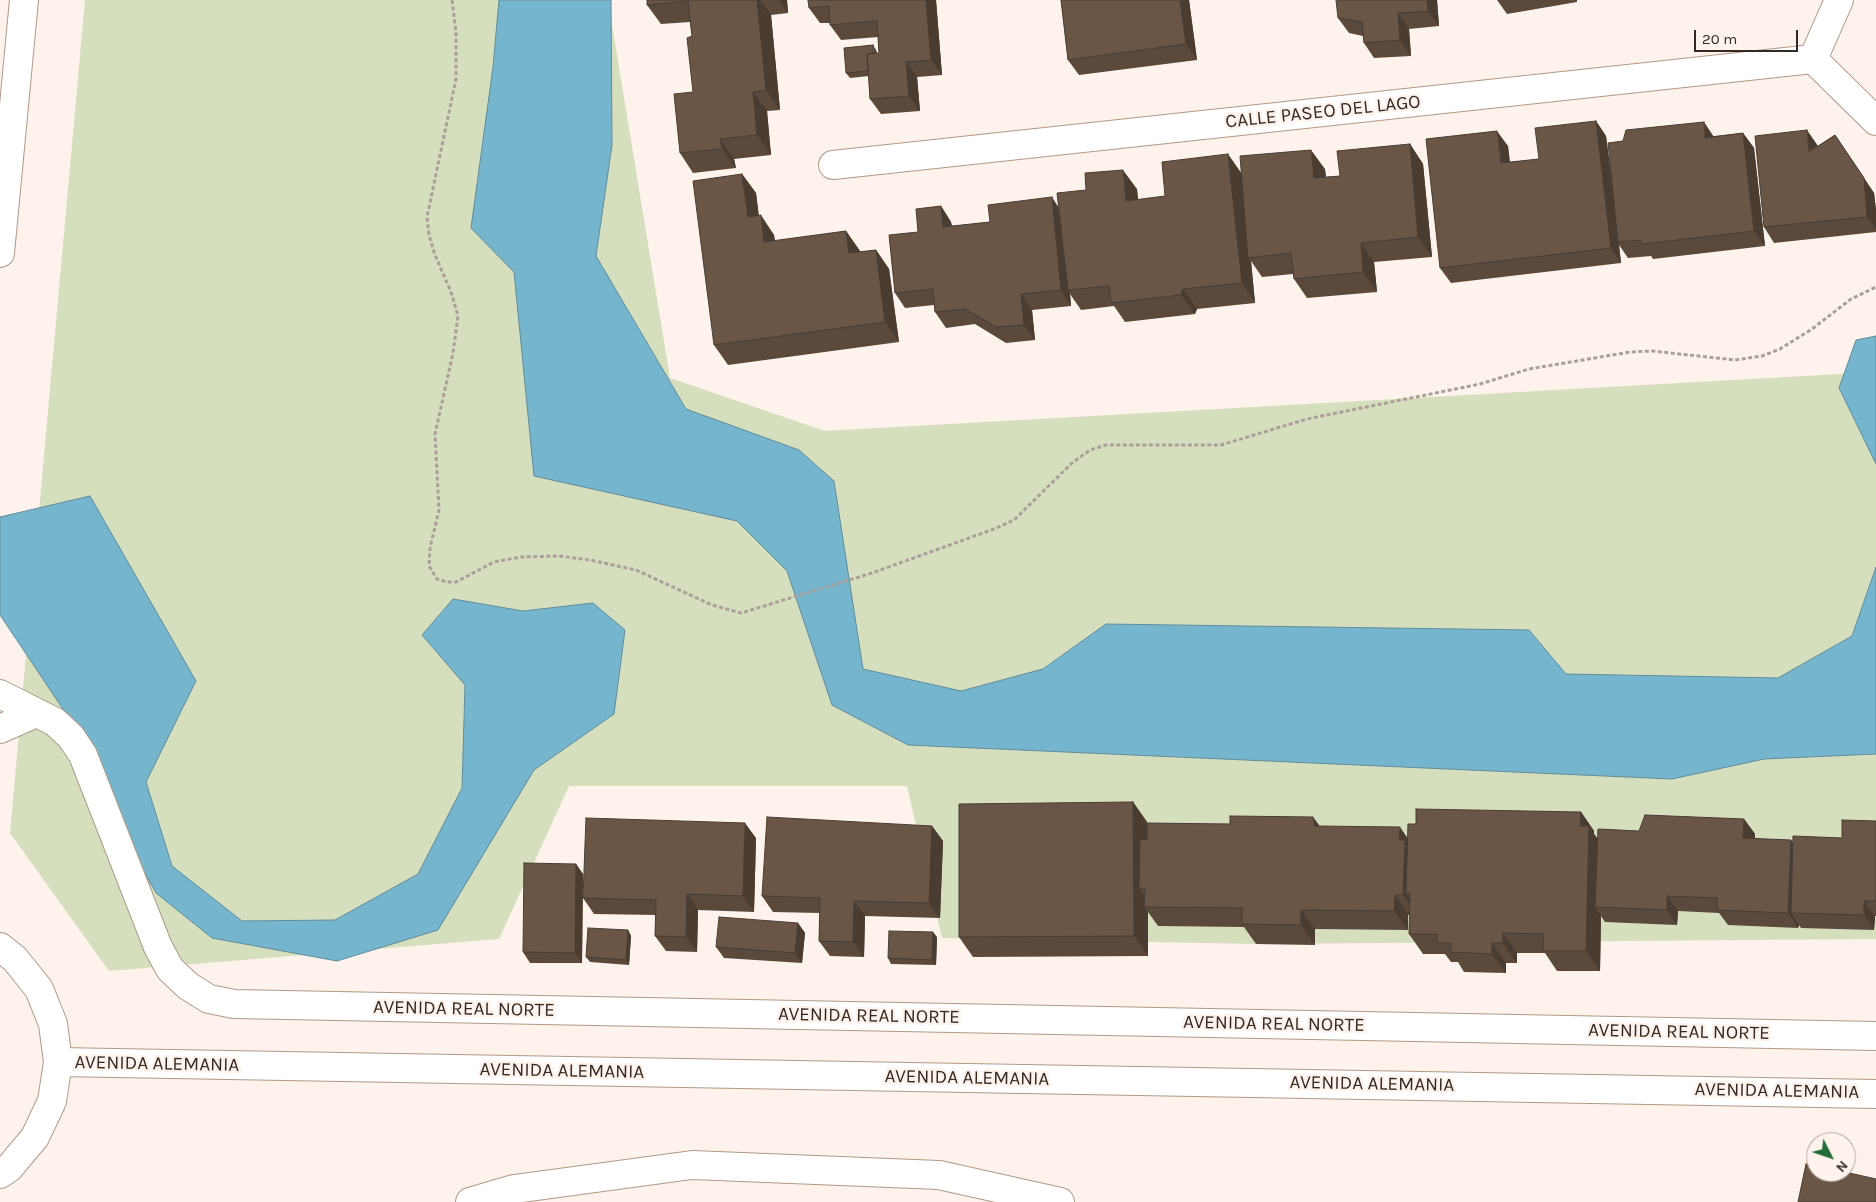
<!DOCTYPE html>
<style>
body{margin:0}
#map{position:relative;width:1876px;height:1202px;overflow:hidden;background:#fdf3ec;font-family:Karla,sans-serif}
canvas{display:block}
.north{position:absolute;left:1806px;top:1132px;width:50px;height:50px;box-sizing:border-box;background:#fdf3ec;border:1px solid #aca39c;border-radius:50%;rotate:131deg;font-size:14px;font-weight:700;line-height:20px;text-align:center;color:#332a23}
.north::after{content:'';display:block;margin:auto;width:18px;height:22px;background:#226c3a;clip-path:polygon(50% 0,100% 100%,50% 72%,0 100%)}
.scale{position:absolute;left:1694px;top:30px;width:104px;height:22px;box-sizing:border-box;border:2px solid #332a23;border-top:0;padding-left:6px;font-size:15px;line-height:18px;white-space:nowrap;color:#332a23;-webkit-text-stroke:4px #fdf3ec;paint-order:stroke}
</style>
<div id="map">
<canvas width="1876" height="1202"></canvas>
<div class="north">N</div>
<div class="scale">20 m</div>
</div>
<script>
const g = document.querySelector('canvas').getContext('2d');
g.lineJoin = 'round';
function fill(path, color) { g.fillStyle = color; g.fill(path, 'evenodd'); }
const shape = rows => new Path2D(rows.map(r => 'M' + r).join(''));
function stroke(path, color, width, dash) { g.strokeStyle = color; g.lineWidth = width; g.lineCap = dash ? 'butt' : 'round'; g.setLineDash(dash || []); g.stroke(path); }
function drawText(font, color, halo, rows, align = 'center') {
  g.font = font + ' Karla,sans-serif'; g.lineWidth = 5; g.setLineDash([]); g.textBaseline = 'middle'; g.strokeStyle = halo; g.fillStyle = color; for (const [text, x, y, turn = 0] of rows) {
    g.save(); g.translate(x, y); g.rotate((+turn || 0) * Math.PI / 180); g.textAlign = isNaN(turn) ? turn : align; if (halo) g.strokeText(text, 0, 0); g.fillText(text, 0, 0); g.restore();
  }
}
fill(shape([
 [85,0,608,0,670,378,825,431,1876,372,1876,939,1256,944,942,938,907,786,569,786,499,939,109,971,10,833]
]), '#d6dfbd');
const water = shape([
 [499,0,611,0,612,145,596,256,686,409,799,450,834,481,863,669,961,691,1043,669,1106,624,1529,630,1566,674,1778,678,1852,636,1876,567,1876,754,1764,759,1672,779,908,745,832,705,787,571,737,521,534,476,514,272,471,228,493,67,499,0],
 [1876,336,1876,464,1839,388,1856,340,1876,336],
 [90,496,196,681,146,782,172,866,242,921,335,920,418,874,462,788,465,685,422,635,453,599,523,611,593,603,625,630,614,714,534,770,438,930,337,961,212,938,156,893,104,801,83,739,0,615,0,517,90,496]
]);
fill(water, '#75b6ce');
stroke(water, '#618c9b', 1);
const minor = shape([
 [1813,59,1876,121],
 [1813,59,1839,0],
 [833,165,1813,59],
 [0,253,24,0],
 [0,694,55,722,71,737,83,755,158,947,170,969,188,986,209,999,234,1004,1876,1036],
 [0,729,36,713],
 [0,947,15,959,39,989,53,1024,58,1062,52,1101,35,1137,9,1168,0,1174],
 [58,1062,1876,1094],
 [470,1202,514,1189,692,1165,939,1175,1060,1202]
]);
stroke(minor, '#b09988', 30);
stroke(shape([
 [452,0,456,32,456,79,427,217,429,235,435,255,451,292,458,316,453,353,435,434,439,510,430,548,429,566,437,579,447,582,456,582,494,562,520,557,559,556,590,560,636,570,712,605,741,613,872,573,994,529,1014,520,1072,463,1090,450,1106,445,1221,445,1307,419,1480,384,1529,369,1630,352,1652,351,1735,360,1762,356,1780,349,1812,329,1851,299,1876,287]
]), '#aaa099', 3, [4, 2.5]);
stroke(minor, '#fff', 28);
fill(shape([
 [647,0,787,0,788,13,771,15,780,110,767,111,771,155,734,159,736,168,693,173,680,153,693,92,692,36,690,22,661,24,647,5],
 [808,0,936,0,942,75,917,77,920,111,881,114,870,99,869,76,850,78,846,73,876,50,877,53,879,53,878,37,841,40,830,25,830,23,820,23,809,8],
 [1061,0,1189,0,1197,60,1079,75,1068,60],
 [1437,0,1439,26,1409,29,1411,56,1374,58,1364,43,1363,36,1349,33,1338,18],
 [1497,0,1577,0,1577,2,1507,14],
 [1596,121,1606,136,1611,173,1714,136,1743,133,1754,148,1765,246,1653,259,1651,256,1628,258,1619,245,1621,263,1451,283,1440,268,1508,146,1510,162,1539,159],
 [1835,135,1874,193,1876,210,1876,232,1774,243,1764,227,1818,146],
 [1410,144,1423,164,1432,257,1374,262,1377,292,1307,298,1294,279,1293,274,1262,277,1251,261,1255,303,1197,309,1195,314,1125,322,1114,306,1081,310,1070,294,1071,306,1032,310,1035,340,1006,343,975,324,946,328,935,312,934,305,905,308,895,293,918,232,941,206,951,222,952,226,990,222,1059,208,1137,189,1138,200,1165,196,1242,174,1325,169,1326,177,1340,176],
 [742,174,756,193,759,216,774,235,775,241,846,231,860,251,860,252,876,250,889,269,899,342,728,365,714,345],
 [1133,802,1147,822,1147,828,1230,824,1313,817,1319,826,1407,838,1416,824,1581,812,1594,831,1594,834,1598,839,1639,831,1744,819,1755,834,1755,838,1793,843,1842,838,1876,821,1876,916,1875,916,1874,930,1801,928,1799,925,1798,928,1728,925,1719,913,1678,911,1677,925,1605,922,1601,916,1600,971,1557,971,1545,953,1517,953,1517,963,1506,963,1506,973,1464,972,1458,962,1451,962,1445,954,1423,954,1409,934,1410,915,1408,915,1408,930,1315,929,1315,945,1256,944,1244,927,1158,926,1148,912,1148,956,973,957,959,937],
 [932,826,943,841,940,918,865,916,864,957,830,956,819,941,820,913,773,912,762,896],
 [756,838,754,912,698,910,697,952,666,951,655,936,656,915,594,914,583,898],
 [576,864,583,874,582,963,530,963,523,952],
 [798,923,805,933,802,963,724,958,716,947],
 [628,930,631,936,629,965,590,962,586,957],
 [937,937,936,965,891,964,888,958]
]), '#5b4a3c');
fill(shape([
 [757,0,760,0,771,15,780,110,766,90],
 [779,0,787,0,788,13],
 [926,0,936,0,942,75,931,60],
 [1180,0,1189,0,1197,60,1186,44],
 [1427,0,1437,0,1439,26,1428,11],
 [1398,13,1409,29,1411,56,1400,40],
 [873,45,876,50,879,76,875,70],
 [906,62,917,77,920,111,909,96],
 [753,92,767,111,771,155,757,135],
 [1596,121,1606,136,1619,242,1618,242,1619,245,1621,263,1611,248],
 [1704,122,1714,137,1705,138],
 [1807,130,1818,146,1809,152],
 [1497,131,1508,146,1511,179,1501,163],
 [1743,133,1754,148,1765,246,1754,231],
 [1835,135,1874,193,1876,210,1876,229,1867,217],
 [720,139,734,159,736,168,722,149],
 [1410,144,1423,164,1432,257,1418,237],
 [1311,150,1325,169,1328,198,1314,178],
 [1228,154,1242,174,1248,258,1251,261,1255,303,1242,283],
 [1123,170,1137,189,1140,221,1126,201],
 [742,174,756,193,761,237,748,217],
 [1052,197,1062,213,1068,290,1070,294,1071,306,1061,290],
 [941,206,951,222,954,243,943,227],
 [761,215,774,235,778,262,764,242],
 [846,231,860,251,863,273,849,253],
 [1361,243,1374,262,1377,292,1363,272],
 [876,250,889,269,899,342,885,322],
 [1183,289,1197,309,1195,314,1181,295],
 [1021,294,1032,310,1035,340,1024,325],
 [1133,802,1147,822,1147,893,1145,889,1139,888,1148,901,1144,907,1148,912,1148,956,1134,936],
 [1581,812,1594,831,1594,834,1602,846,1595,907,1601,916,1600,971,1586,951,1580,826],
 [1313,817,1327,836,1315,826],
 [1744,819,1755,834,1754,853,1743,838],
 [745,823,756,838,754,912,743,896],
 [932,826,943,841,940,918,929,903],
 [1400,827,1413,846,1410,893,1406,893,1417,909,1417,915,1403,895,1399,840],
 [1791,840,1802,855,1791,913,1799,925,1798,928,1788,913],
 [576,864,583,874,582,963,575,953],
 [687,894,698,910,697,952,686,937],
 [1395,895,1408,915,1408,930,1394,911],
 [1667,896,1678,911,1677,925,1667,910],
 [854,901,865,916,864,957,853,942],
 [1864,901,1875,916,1874,930,1864,915],
 [1301,910,1315,929,1315,945,1301,925],
 [798,923,805,933,802,963,795,953],
 [628,930,631,936,629,965,626,960],
 [933,932,937,937,936,965,932,960],
 [1503,933,1517,953,1517,963,1503,943],
 [1492,943,1506,963,1506,973,1492,954]
]), '#4a3c31');
const building = shape([
 [647,0,757,0,766,90,753,92,757,135,720,139,722,149,680,153,674,94,693,92,687,38,692,36,688,1,647,5,647,0],
 [808,0,926,0,931,60,906,62,909,96,870,99,867,54,879,53,877,21,830,25,829,6,809,8,808,0],
 [1061,0,1180,0,1186,44,1068,60,1061,0],
 [1336,0,1427,0,1428,11,1398,13,1400,40,1364,43,1362,22,1338,18,1336,0],
 [873,45,873,53,867,54,868,71,846,73,844,48,873,45],
 [1596,121,1611,248,1440,268,1426,139,1497,131,1501,163,1539,159,1535,128,1596,121],
 [1704,122,1705,138,1743,133,1754,231,1643,244,1640,240,1618,242,1608,143,1623,141,1626,130,1704,122],
 [1807,130,1809,152,1835,135,1864,178,1867,217,1764,227,1755,136,1807,130],
 [1410,144,1418,237,1361,243,1363,272,1294,279,1291,253,1248,258,1240,156,1311,150,1314,178,1340,176,1337,151,1410,144],
 [1228,154,1242,283,1183,289,1181,295,1111,303,1109,286,1068,290,1057,193,1086,190,1085,173,1123,170,1126,201,1165,196,1162,162,1228,154],
 [742,174,748,217,761,215,764,242,846,231,849,253,876,250,885,322,714,345,693,181,742,174],
 [1052,197,1061,290,1021,294,1024,325,996,327,965,309,935,312,933,289,895,293,889,235,918,232,916,209,941,206,943,227,990,222,988,205,1052,197],
 [1133,802,1134,936,959,937,959,804,1133,802],
 [1416,809,1581,812,1580,826,1589,826,1586,951,1543,951,1544,934,1503,933,1503,943,1492,943,1492,954,1451,952,1451,943,1437,943,1437,934,1409,934,1410,893,1406,893,1408,824,1416,824,1416,809],
 [1645,815,1744,819,1743,838,1791,840,1788,913,1717,910,1717,898,1667,896,1667,910,1595,907,1598,829,1639,831,1645,815],
 [1230,816,1313,817,1315,826,1400,827,1399,840,1405,840,1403,895,1395,895,1394,911,1301,910,1301,925,1242,924,1242,908,1144,907,1145,889,1139,888,1140,839,1147,840,1147,823,1230,824,1230,816],
 [767,817,932,826,929,903,854,901,853,942,819,941,820,898,762,896,767,817],
 [586,818,745,823,743,896,687,894,686,937,655,936,656,900,583,898,586,818],
 [1842,820,1876,821,1876,901,1864,901,1864,915,1791,913,1793,836,1842,838,1842,820],
 [524,863,576,864,575,953,523,952,524,863],
 [719,917,798,923,795,953,716,947,719,917],
 [588,928,628,930,626,960,586,957,588,928],
 [889,931,933,932,932,960,888,958,889,931],
 [1806,1164,1816,1166,1816,1172,1845,1172,1876,1179,1876,1202,1798,1202,1806,1164]
]);
fill(building, '#6a5646');
stroke(building, '#4a3c31', 1);
drawText('19px', '#332a23', '#fdf3ec', [
 ["CALLE PASEO DEL LAGO",1323,112,-6],
 ["AVENIDA REAL NORTE",464,1009,1],
 ["AVENIDA REAL NORTE",869,1016,1],
 ["AVENIDA REAL NORTE",1274,1024,1],
 ["AVENIDA REAL NORTE",1679,1032,1],
 ["AVENIDA ALEMANIA",157,1064,1],
 ["AVENIDA ALEMANIA",562,1071,1],
 ["AVENIDA ALEMANIA",967,1078,1],
 ["AVENIDA ALEMANIA",1372,1084,1],
 ["AVENIDA ALEMANIA",1777,1091,1]
]);
</script>
